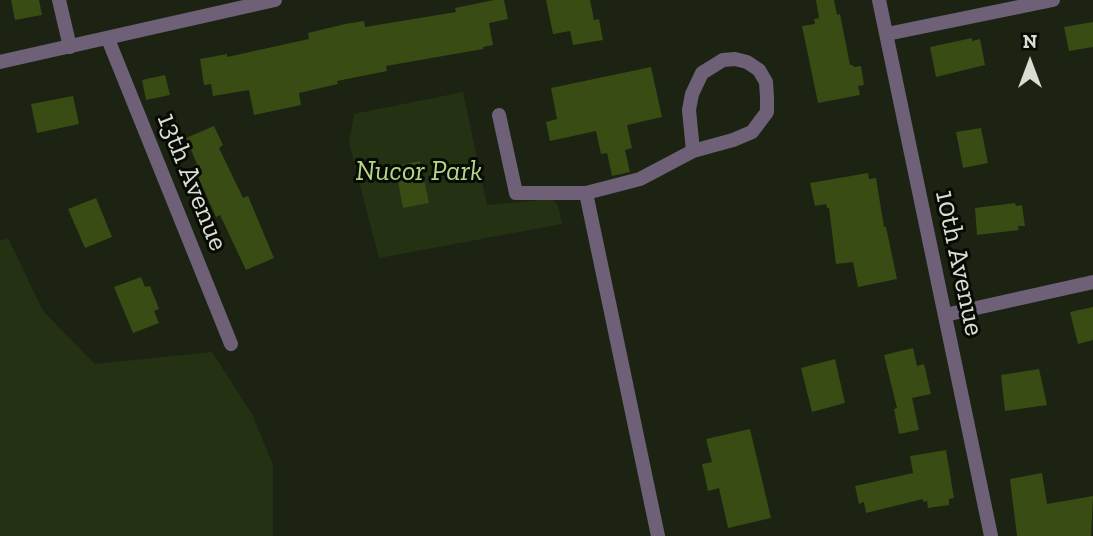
<!DOCTYPE html>
<style>
body{margin:0}
#map{position:relative;width:1093px;height:536px;overflow:hidden;background:#1c2312;font-family:"Zilla Slab",serif}
canvas{display:block}
.north{position:absolute;left:995px;top:28px;width:70px;height:70px;-webkit-text-stroke:5px #080b05;paint-order:stroke;rotate:0deg;font-size:19px;font-weight:700;line-height:28px;text-align:center;color:#d9ded2}
.north::after{content:'';display:block;margin:auto;width:24px;height:32px;background:#d9ded2;clip-path:polygon(50% 0,100% 100%,50% 72%,0 100%)}
</style>
<div id="map">
<canvas width="1093" height="536"></canvas>
<div class="north">N</div>
</div>
<script>
const g = document.querySelector('canvas').getContext('2d');
g.lineJoin = 'round';
function fill(path, color) { g.fillStyle = color; g.fill(path, 'evenodd'); }
const shape = rows => new Path2D(rows.map(r => 'M' + r).join(''));
function stroke(path, color, width, dash) { g.strokeStyle = color; g.lineWidth = width; g.lineCap = dash ? 'butt' : 'round'; g.setLineDash(dash || []); g.stroke(path); }
function drawText(font, color, halo, rows, align = 'center') {
  g.font = font + ' "Zilla Slab",serif'; g.lineWidth = 6; g.setLineDash([]); g.textBaseline = 'middle'; g.strokeStyle = halo; g.fillStyle = color; for (const [text, x, y, turn = 0] of rows) {
    g.save(); g.translate(x, y); g.rotate((+turn || 0) * Math.PI / 180); g.textAlign = isNaN(turn) ? turn : align; if (halo) g.strokeText(text, 0, 0); g.fillText(text, 0, 0); g.restore();
  }
}
fill(shape([
 [463,92,487,205,552,199,558,205,562,224,379,258,349,143,354,114],
 [8,238,43,311,95,364,212,352,252,414,273,465,273,536,0,536,0,241]
]), '#253113');
fill(shape([
 [11,0,39,0,42,15,15,20],
 [494,0,504,0,508,19,489,23,493,45,483,47,483,49,386,66,387,71,337,81,338,84,299,93,301,105,254,115,249,90,213,96,211,84,204,85,200,59,227,54,227,57,309,39,308,33,345,24,364,21,365,27,456,12,455,8],
 [546,0,590,0,594,20,599,19,603,40,573,45,570,31,553,34],
 [816,0,834,0,837,15,840,14,850,65,853,65,854,67,861,66,864,85,858,86,860,95,818,103,802,26,815,24,814,19,819,18],
 [1093,22,1093,47,1069,51,1064,27],
 [972,38,972,41,980,39,985,65,936,77,930,47],
 [651,67,662,117,627,125,632,148,625,150,630,172,612,176,607,153,601,154,596,131,550,141,546,122,557,119,551,88],
 [165,75,170,95,146,100,142,80],
 [73,96,79,124,37,133,31,104],
 [214,126,223,145,219,148,243,198,248,196,274,258,246,270,220,215,216,217,193,166,197,164,186,138],
 [981,128,988,163,963,168,956,132],
 [420,161,429,203,403,208,395,166],
 [868,173,869,179,876,178,884,227,886,227,897,279,858,287,853,262,836,264,829,208,827,208,826,204,815,206,810,183],
 [96,198,112,237,85,248,68,209],
 [1015,203,1016,206,1022,205,1025,226,1018,226,1019,230,977,235,975,208],
 [141,277,145,287,150,286,159,309,154,311,159,323,133,333,114,287],
 [1093,307,1093,340,1078,344,1070,312],
 [913,348,917,366,924,364,931,394,912,398,919,430,899,434,894,409,897,408,884,355],
 [835,359,845,403,812,412,801,368],
 [1039,369,1047,405,1005,411,1001,375],
 [750,429,771,518,728,528,719,488,708,491,702,464,712,462,706,439],
 [946,450,954,498,949,499,949,505,928,508,927,501,923,502,923,499,866,513,864,502,859,504,855,486,913,473,910,456],
 [1042,473,1047,504,1093,496,1091,536,1017,536,1010,479]
]), '#384c13');
stroke(shape([
 [59,0,70,47],
 [879,0,991,536],
 [887,34,1053,0],
 [108,39,231,344],
 [0,62,275,0],
 [499,115,516,193,586,193],
 [945,315,1093,282],
 [658,536,586,193,640,179,693,151,733,140,752,132,767,112,767,97,766,82,759,70,747,62,735,59,723,60,702,73,692,94,689,110,693,151]
]), '#6d6077', 14);
drawText('italic 28px', '#b6d784', '#080b05', [
 ["Nucor Park",419,172]
]);
drawText('28px', '#d9ded2', '#080b05', [
 ["13th Avenue",192,182,68],
 ["10th Avenue",959,263,78]
]);
</script>
